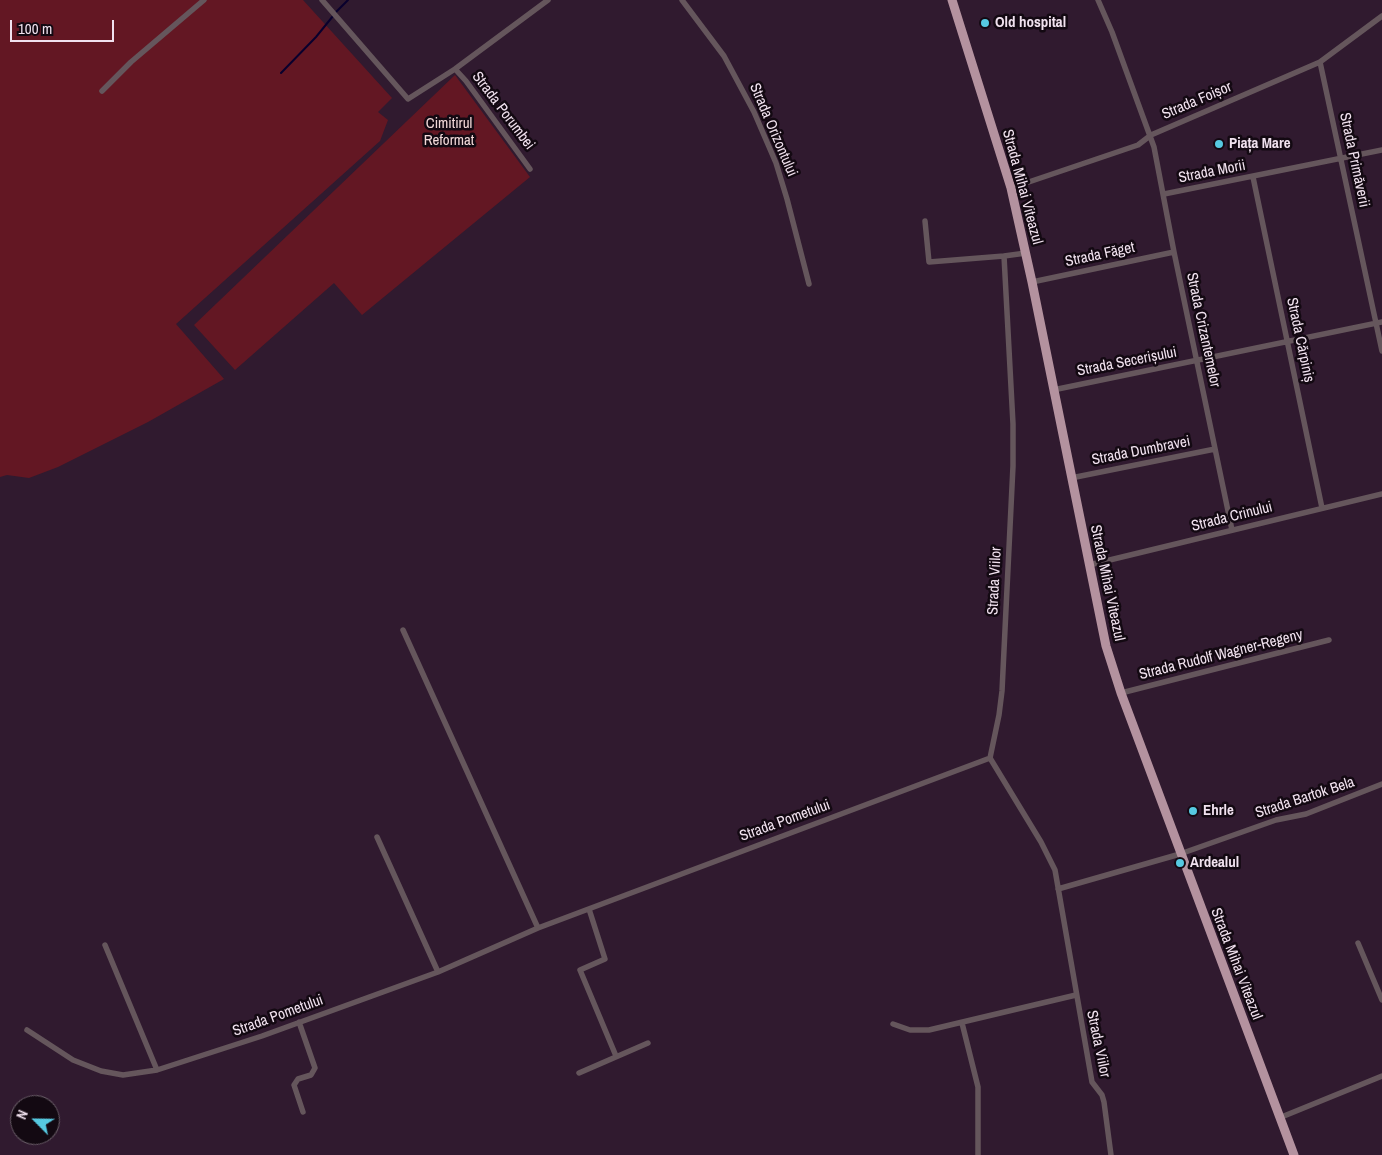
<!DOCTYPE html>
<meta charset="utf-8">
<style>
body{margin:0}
#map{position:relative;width:1382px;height:1155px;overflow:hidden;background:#301a2f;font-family:"Archivo Narrow",sans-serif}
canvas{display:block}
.north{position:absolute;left:10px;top:1095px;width:50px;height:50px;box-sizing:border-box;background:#130912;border:1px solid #6c606a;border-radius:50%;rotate:293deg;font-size:14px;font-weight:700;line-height:20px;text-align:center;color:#f1e2ef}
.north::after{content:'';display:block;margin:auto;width:18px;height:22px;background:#56c9e1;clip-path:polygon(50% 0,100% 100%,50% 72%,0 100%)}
.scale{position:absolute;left:10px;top:20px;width:104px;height:22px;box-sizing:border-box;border:2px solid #f1e2ef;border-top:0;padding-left:6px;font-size:15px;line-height:18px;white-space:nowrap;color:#f1e2ef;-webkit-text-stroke:4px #130912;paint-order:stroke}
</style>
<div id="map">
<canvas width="1382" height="1155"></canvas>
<div class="north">N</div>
<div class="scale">100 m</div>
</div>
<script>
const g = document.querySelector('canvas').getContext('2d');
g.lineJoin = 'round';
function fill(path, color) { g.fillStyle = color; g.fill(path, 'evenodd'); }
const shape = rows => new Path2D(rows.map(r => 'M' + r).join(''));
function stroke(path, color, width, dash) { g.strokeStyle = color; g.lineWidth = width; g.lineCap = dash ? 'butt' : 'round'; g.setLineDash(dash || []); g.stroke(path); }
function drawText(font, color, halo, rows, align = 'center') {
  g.font = font + ' "Archivo Narrow",sans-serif'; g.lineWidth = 5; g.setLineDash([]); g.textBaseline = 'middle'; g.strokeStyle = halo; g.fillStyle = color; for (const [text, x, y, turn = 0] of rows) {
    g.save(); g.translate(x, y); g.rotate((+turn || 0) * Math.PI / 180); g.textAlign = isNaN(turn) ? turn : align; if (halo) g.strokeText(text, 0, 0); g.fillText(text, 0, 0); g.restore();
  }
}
fill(shape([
 [0,0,303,0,392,98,378,112,388,120,380,141,176,324,224,379,148,422,58,467,29,478,7,475,0,477],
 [455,75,530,177,362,315,334,283,235,370,194,325]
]), '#631723');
stroke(shape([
 [336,12,348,0],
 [281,73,316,37,333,16]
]), '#09002d', 2);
stroke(shape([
 [322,0,408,99,455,69,548,0],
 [682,0,724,56,754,112,776,163,787,199,809,284],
 [1098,0,1112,32,1154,147,1174,252,1232,530],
 [1320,62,1382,351],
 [455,69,466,81,530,169],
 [102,91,131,62,204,0],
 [1253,177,1322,508],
 [1011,188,1138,145,1151,135,1320,62,1382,16],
 [1164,194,1382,150],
 [925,221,929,262,1004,256],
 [1026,253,1004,256,1013,424,1013,466,1002,691,999,715,990,758,1041,842,1055,870,1092,1082,1102,1095,1104,1102,1111,1155],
 [1032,282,1174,252],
 [1053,390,1382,322],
 [1071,478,1215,449],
 [1089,565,1382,494],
 [403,630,538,928],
 [1121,693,1329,640],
 [377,837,438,972],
 [1058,889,1180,854,1276,820,1306,814,1382,784],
 [589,909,605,959,580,970,616,1056],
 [1358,943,1382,1000],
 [105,945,157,1070],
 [299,1022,315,1068,311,1075,298,1079,294,1085,303,1112],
 [962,1023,978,1087,978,1155],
 [893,1024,910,1030,929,1030,1076,995],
 [27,1030,73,1060,101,1071,123,1075,157,1070,262,1036,438,972,538,928,990,758],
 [579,1073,648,1043],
 [1279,1118,1382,1076]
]), '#65565c', 5.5);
stroke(shape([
 [952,0,1011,188,1032,282,1106,646,1121,693,1294,1155]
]), '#b4929f', 9);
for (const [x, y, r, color] of [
 [985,23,5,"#56c9e1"],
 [1219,144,5,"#56c9e1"],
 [1193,811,5,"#56c9e1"],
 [1180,863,5,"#56c9e1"]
]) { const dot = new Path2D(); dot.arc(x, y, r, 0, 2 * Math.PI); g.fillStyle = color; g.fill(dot); stroke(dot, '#130912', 2); }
drawText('bold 15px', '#f1e2ef', '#130912', [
 ["Old hospital",995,23],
 ["Piața Mare",1229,144],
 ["Ehrle",1203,811],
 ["Ardealul",1190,863]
], 'left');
drawText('15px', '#f1e2ef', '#130912', [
 ["Strada Foișor",1197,101,-23],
 ["Strada Porumbei",503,111,53],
 ["Strada Orizontului",773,130,67],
 ["Strada Primăverii",1354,160,78],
 ["Strada Morii",1212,172,-11],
 ["Strada Mihai Viteazul",1022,187,75],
 ["Strada Făget",1100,255,-12],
 ["Strada Crizantemelor",1203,330,78],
 ["Strada Cărpiniș",1300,340,78],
 ["Strada Secerișului",1127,362,-11],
 ["Strada Dumbravei",1141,451,-11],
 ["Strada Crinului",1232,517,-14],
 ["Strada Viilor",995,581,-87],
 ["Strada Mihai Viteazul",1107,583,78],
 ["Strada Rudolf Wagner-Regeny",1221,655,-14],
 ["Strada Bartok Bela",1305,798,-18],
 ["Strada Pometului",785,821,-20],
 ["Strada Mihai Viteazul",1236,964,69],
 ["Strada Pometului",278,1016,-20],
 ["Strada Viilor",1098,1044,78]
]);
drawText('15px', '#f3d9d9', '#130912', [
 ["Cimitirul",449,124],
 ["Reformat",449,141]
]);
</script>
